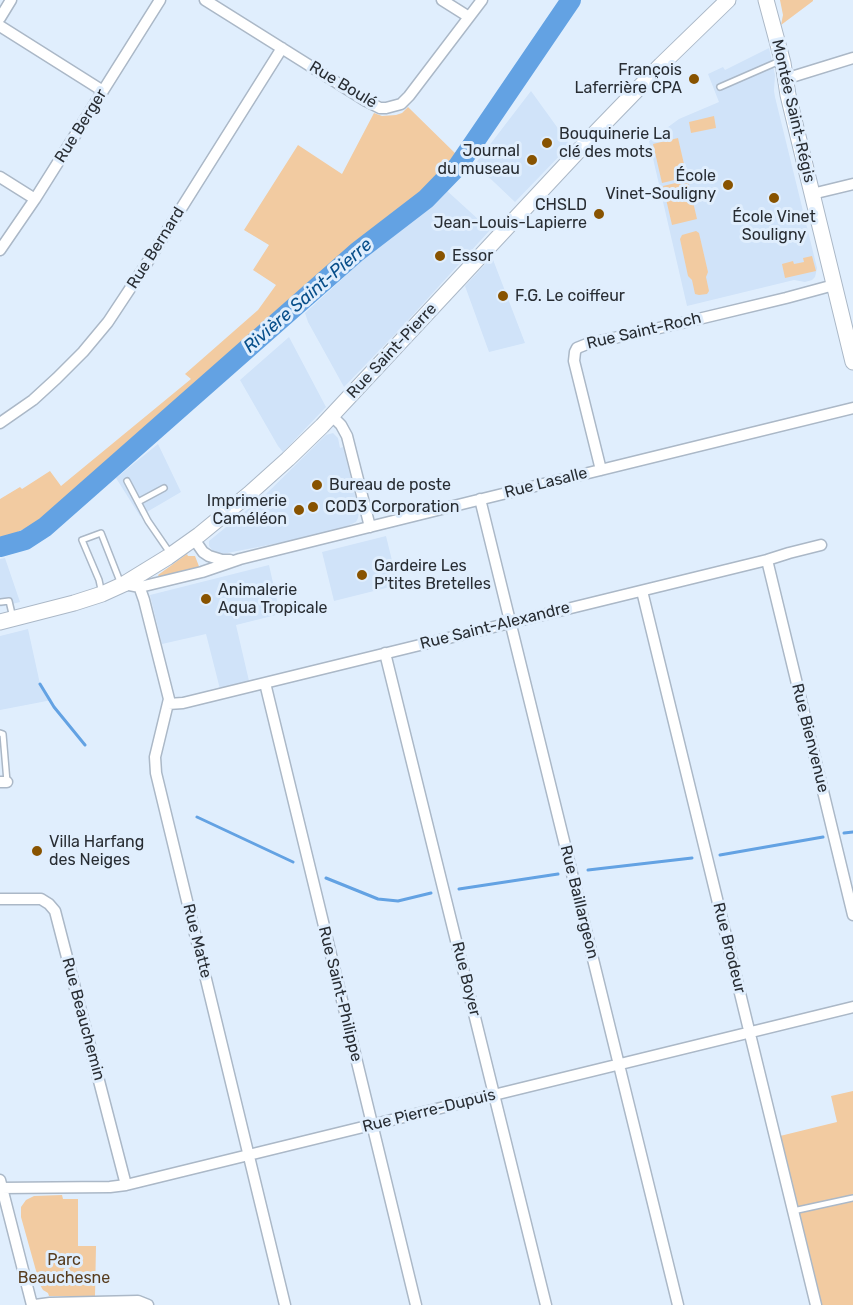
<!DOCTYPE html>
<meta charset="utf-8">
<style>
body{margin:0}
canvas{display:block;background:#e0eefd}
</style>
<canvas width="853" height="1305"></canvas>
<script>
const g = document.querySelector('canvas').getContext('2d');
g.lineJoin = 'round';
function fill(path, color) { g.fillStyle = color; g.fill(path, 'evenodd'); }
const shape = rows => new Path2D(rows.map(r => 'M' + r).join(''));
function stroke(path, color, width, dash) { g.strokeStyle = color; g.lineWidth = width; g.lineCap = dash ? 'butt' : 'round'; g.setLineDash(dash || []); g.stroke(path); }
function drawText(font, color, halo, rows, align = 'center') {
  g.font = font + ' Rubik,sans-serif'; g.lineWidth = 6; g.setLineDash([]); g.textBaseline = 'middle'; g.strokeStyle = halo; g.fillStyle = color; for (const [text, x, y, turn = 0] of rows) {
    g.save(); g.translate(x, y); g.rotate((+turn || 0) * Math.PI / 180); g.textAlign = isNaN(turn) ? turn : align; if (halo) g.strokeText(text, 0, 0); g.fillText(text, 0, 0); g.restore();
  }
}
fill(shape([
 [769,48,775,75,774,91,775,97,817,268,815,277,812,280,805,282,794,280,687,306,649,141,679,119,719,102,708,74,723,67,725,70],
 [531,91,570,145,515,202,475,164],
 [445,189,490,230,400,329,344,387,308,322,305,313,365,258,401,230],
 [492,257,525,343,489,352,465,286],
 [289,337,326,407,283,452,278,446,240,380],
 [333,433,338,438,340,448,343,447,357,503,359,512,358,518,356,522,345,527,299,539,217,555,212,553,213,551,209,546,209,541,264,496,326,435],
 [158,444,181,492,140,516,116,478],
 [386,536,398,585,334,601,322,552],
 [5,558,20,602,0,607,0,559],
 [269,565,280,614,236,625,249,681,220,689,206,634,162,644,150,595],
 [28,629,40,684,52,700,0,710,0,636]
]), '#d0e3f9');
fill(shape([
 [780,0,813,0,813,1,781,25,783,15],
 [408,107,459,157,420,193,293,297,71,494,39,522,0,540,0,499,20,487,22,489,50,471,61,486,191,379,185,374,258,310,276,285,253,270,269,245,244,230,298,145,342,174,374,113,382,116,396,115,402,113],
 [714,116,716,128,691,133,689,122],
 [678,138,687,177,662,183,653,144],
 [688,180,697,219,672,225,663,186],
 [696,231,699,233,708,272,706,277,709,291,707,294,699,295,695,294,692,280,688,276,680,239,682,235],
 [812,256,816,271,785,278,782,264,793,261,794,264,804,262,803,258],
 [187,554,188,556,195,556,200,569,159,577,158,575],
 [853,1091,853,1305,821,1305,780,1136,837,1122,831,1096],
 [62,1195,63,1199,78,1199,78,1246,96,1246,95,1296,49,1296,48,1293,43,1290,40,1285,21,1217,21,1207,26,1200,34,1196]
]), '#f2cba1');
stroke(shape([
 [40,684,54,707,85,745],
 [197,817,293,862],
 [844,833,853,832],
 [720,855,823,837],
 [588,870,692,858],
 [326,878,378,899,398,901,431,893],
 [459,889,558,874]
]), '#63a2e3', 3);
stroke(shape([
 [0,547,25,540,45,527,357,252,426,199,458,166,571,0]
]), '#63a2e3', 20);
const lane = shape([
 [720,87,782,60],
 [127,481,148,521,170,553],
 [138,502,164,488],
 [102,594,99,580,82,540,101,533,121,584],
 [1,602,9,601,13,618],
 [0,733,3,734,7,782],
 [793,1211,853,1198]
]);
const street = shape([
 [205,0,366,101,380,108,386,108,401,104,409,96,482,0],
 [442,0,469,17],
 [0,18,11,0],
 [0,26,103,91],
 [785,79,853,58],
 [0,177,35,199],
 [812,194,853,184],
 [0,250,35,199,160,0],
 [331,415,341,425,347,436,370,527],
 [0,423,33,400,57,378,83,352,108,322,145,266,282,48],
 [601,470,574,361,575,352,577,348,587,344,686,322,786,298,834,285],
 [480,499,678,1305],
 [194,539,203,552,209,556,222,560,230,560],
 [767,560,853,915],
 [138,583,144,600,169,699,155,757,156,773,285,1305],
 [124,584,140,587,202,572,240,559,470,502,853,408],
 [642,591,816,1305],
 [385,653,546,1305],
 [265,683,416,1305],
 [168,704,183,703,767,560,789,553,821,545],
 [0,782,7,782],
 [0,899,41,899,49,904,55,911,126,1185],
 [0,1180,32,1305],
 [0,1188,110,1187,126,1185,853,1007],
 [35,1305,50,1303,138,1301,148,1305]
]);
const secondary = shape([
 [766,0,783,63,788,95,853,362],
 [0,622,74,603,102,594,124,584,168,557,199,535,249,494,288,459,322,426,597,131,661,65,728,0]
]);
stroke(lane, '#abb8c7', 8);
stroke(street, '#abb8c7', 13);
stroke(secondary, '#abb8c7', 17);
stroke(lane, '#fff', 5);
stroke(street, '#fff', 10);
stroke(secondary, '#fff', 15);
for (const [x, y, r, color] of [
 [694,79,6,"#885300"],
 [547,143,6,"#885300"],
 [532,160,6,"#885300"],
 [728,185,6,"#885300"],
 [774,198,6,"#885300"],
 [599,214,6,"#885300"],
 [440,256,6,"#885300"],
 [503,296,6,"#885300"],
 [317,485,6,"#885300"],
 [313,507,6,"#885300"],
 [299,510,6,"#885300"],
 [362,575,6,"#885300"],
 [206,599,6,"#885300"],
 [37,851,6,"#885300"]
]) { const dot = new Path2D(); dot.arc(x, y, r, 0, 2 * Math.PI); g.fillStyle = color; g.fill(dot); stroke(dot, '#e0eefd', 2); }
drawText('16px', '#282d33', '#e0eefd', [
 ["François",682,70,"right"],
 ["Laferrière CPA",682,88,"right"],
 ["Bouquinerie La",559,134],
 ["clé des mots",559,152],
 ["Journal",520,151,"right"],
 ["du museau",520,169,"right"],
 ["École",716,176,"right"],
 ["Vinet-Souligny",716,194,"right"],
 ["CHSLD",587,205,"right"],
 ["Jean-Louis-Lapierre",587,223,"right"],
 ["École Vinet",774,217,"center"],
 ["Souligny",774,235,"center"],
 ["Essor",452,256],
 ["F.G. Le coiffeur",515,296],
 ["Bureau de poste",329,485],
 ["Imprimerie",287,501,"right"],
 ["Caméléon",287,519,"right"],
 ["COD3 Corporation",325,507],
 ["Gardeire Les",374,566],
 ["P'tites Bretelles",374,584],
 ["Animalerie",218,590],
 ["Aqua Tropicale",218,608],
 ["Villa Harfang",49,842],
 ["des Neiges",49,860]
], 'left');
drawText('16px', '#282d33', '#e0eefd', [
 ["Rue Boulé",343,85,31],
 ["Montée Saint-Régis",793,111,77],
 ["Rue Berger",81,126,-58],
 ["Rue Bernard",156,248,-58],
 ["Rue Saint-Roch",644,331,-13],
 ["Rue Saint-Pierre",392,351,-47],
 ["Rue Lasalle",546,483,-14],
 ["Rue Saint-Alexandre",495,626,-14],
 ["Rue Bienvenue",810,738,76],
 ["Rue Baillargeon",579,902,76],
 ["Rue Matte",197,941,76],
 ["Rue Brodeur",729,948,76],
 ["Rue Boyer",466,979,76],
 ["Rue Saint-Philippe",340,994,76],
 ["Rue Beauchemin",83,1019,75],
 ["Rue Pierre-Dupuis",429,1111,-14]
]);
drawText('16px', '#573c1e', '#e0eefd', [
 ["Parc",64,1260],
 ["Beauchesne",64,1278]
]);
drawText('italic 18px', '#084f8a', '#e0eefd', [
 ["Rivière Saint-Pierre",308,296,-41]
]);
</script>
